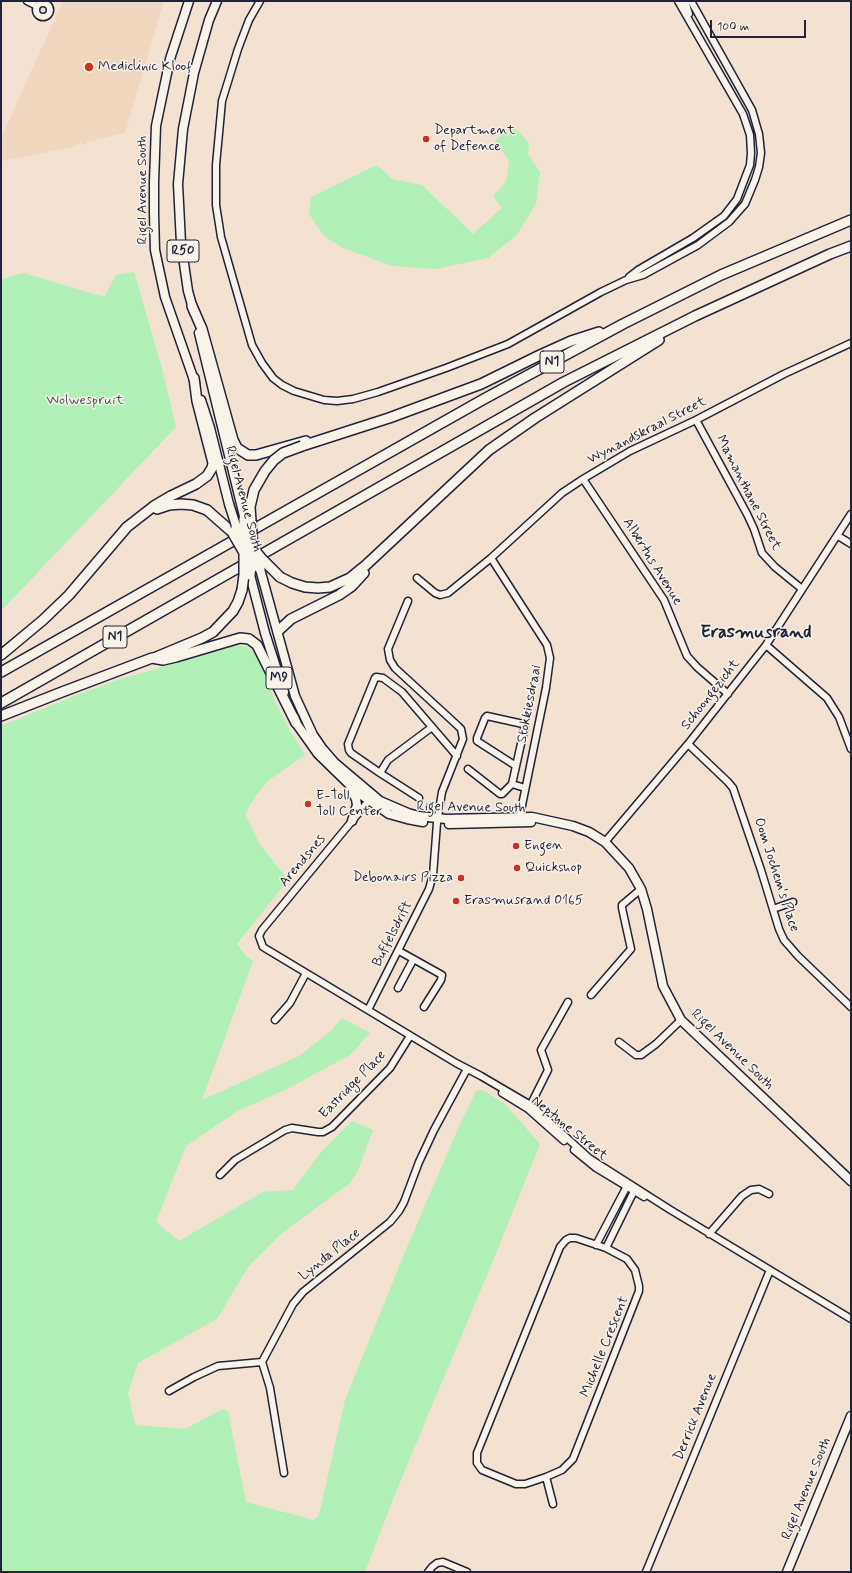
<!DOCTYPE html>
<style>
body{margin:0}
#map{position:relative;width:852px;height:1573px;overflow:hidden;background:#f3e2d1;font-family:Mynerve,sans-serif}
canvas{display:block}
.frame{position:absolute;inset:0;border:2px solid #22223b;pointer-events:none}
.scale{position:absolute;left:710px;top:20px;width:96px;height:18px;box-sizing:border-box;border:2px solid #22223b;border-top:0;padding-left:5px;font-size:12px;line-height:14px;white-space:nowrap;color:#22223b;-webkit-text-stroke:3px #f7f3e8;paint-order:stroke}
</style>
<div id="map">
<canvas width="852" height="1573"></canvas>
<div class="frame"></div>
<div class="scale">100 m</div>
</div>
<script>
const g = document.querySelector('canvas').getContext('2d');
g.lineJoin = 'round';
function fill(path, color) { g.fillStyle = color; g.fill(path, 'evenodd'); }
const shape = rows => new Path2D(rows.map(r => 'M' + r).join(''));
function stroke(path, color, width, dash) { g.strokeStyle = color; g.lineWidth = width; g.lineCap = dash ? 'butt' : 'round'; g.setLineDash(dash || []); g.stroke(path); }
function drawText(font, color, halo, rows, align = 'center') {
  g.font = font + ' Mynerve,sans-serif'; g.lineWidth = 3; g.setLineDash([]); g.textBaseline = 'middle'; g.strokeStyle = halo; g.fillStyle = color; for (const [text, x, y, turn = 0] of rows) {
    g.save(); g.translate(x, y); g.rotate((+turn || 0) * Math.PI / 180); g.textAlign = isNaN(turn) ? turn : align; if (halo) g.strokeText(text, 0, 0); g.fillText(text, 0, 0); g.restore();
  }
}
fill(shape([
 [63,1,164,1,125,133,87,142,86,145,80,143,74,147,1,161,1,138]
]), '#f0d7c0');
fill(shape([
 [512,125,529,143,528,154,540,172,536,204,517,235,488,258,436,269,392,266,343,248,324,236,309,214,311,197,377,165,392,179,422,185,473,234,502,208,493,196,506,182,509,161,495,141],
 [134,272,162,368,176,427,1,611,1,279,24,273,104,297,116,275],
 [237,645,249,647,256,654,275,701,289,729,305,755,269,780,254,798,245,814,259,843,288,880,237,944,246,956,253,961,202,1100,299,1056,331,1031,342,1018,370,1033,350,1055,287,1089,238,1111,186,1146,156,1222,179,1241,263,1192,293,1190,321,1152,352,1121,373,1130,357,1173,349,1184,282,1233,248,1267,217,1319,138,1363,128,1393,135,1425,185,1429,223,1409,228,1411,246,1502,314,1520,319,1515,345,1400,407,1247,456,1133,475,1093,478,1090,482,1090,504,1103,540,1144,495,1256,397,1489,365,1572,1,1572,1,726,69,698,121,679]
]), '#b1f0b6');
const minor = shape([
 [27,1,37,6],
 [260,1,249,20,238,49,222,101,216,165,216,205,221,237,252,345,262,363,273,378,282,385,294,391,324,400,337,401,353,399,378,392,446,368,508,344,601,292,626,280,643,275,698,245,729,222,745,204,755,180,759,167,761,153,759,134,752,110,691,1],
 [685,1,689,14],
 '36 10a7 7 0 1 1 14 0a7 7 0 1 1-14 0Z',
 [629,277,638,270,693,238,724,216,737,199,750,165,751,153,750,135,743,114,678,1],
 [696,420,747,514,754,529,762,553,775,567,802,589],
 [583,479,664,600,687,656,697,667,728,694],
 [838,536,851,544],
 [491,558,547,645,550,658,546,688,519,820],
 [417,578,435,593,440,595,448,593,491,558,562,493,583,479,630,451,696,420,784,374,851,343],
 [766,645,827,698,839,717,851,749],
 [688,744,728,782,733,788,761,870,779,929,784,940,798,956,851,1007],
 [516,766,477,741,477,738,485,718,487,716,523,724,525,726,512,784,525,788],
 [468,769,500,794,502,794,512,784],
 [380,773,351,753,349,750,348,744,375,678,376,677,383,678,402,692,432,727],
 [371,798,262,930,259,936,263,947,456,1063,481,1076,527,1103,534,1108,589,1158,669,1209,851,1319],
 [419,798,380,773,388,760,432,727,457,756],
 [605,842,688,744,766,645,851,514],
 [773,909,793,902],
 [399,951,442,975,441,980,424,1007],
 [398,988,413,960],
 [591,995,631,949,622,908,622,905,641,889],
 [368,1010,429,889,433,875,437,823,442,792,463,739,461,729,458,726,395,668,390,660,388,649,408,601],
 [275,1020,290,1003,306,973],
 [619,1042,636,1055,641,1055,656,1044,681,1020],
 [502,1093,528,1109,564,1141],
 [529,1108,548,1070,541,1050,568,1002],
 [574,1150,596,1168,644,1197],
 [220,1175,235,1160,285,1130,292,1128,318,1132,323,1132,332,1127,390,1068,410,1036],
 [709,1234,742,1196,751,1190,759,1189,769,1194],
 [570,1238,576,1238,606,1248,627,1259,635,1270,639,1286,639,1291,573,1459,562,1470,546,1477,525,1484,516,1484,482,1470,477,1463,477,1453,560,1247,566,1240,570,1238],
 [596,1245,628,1184],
 [606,1248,635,1189],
 [169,1391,194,1377,218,1366,262,1362],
 [284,1473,270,1388,262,1362,293,1304,303,1292,390,1222,399,1211,404,1202,419,1162,434,1130,467,1069],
 [546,1477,553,1504],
 [428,1572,432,1567,437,1563,443,1562,467,1572],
 [646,1572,770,1270]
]);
const major = shape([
 [189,1,170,59,156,126,154,182,154,214,155,250,165,297,195,383],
 [194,312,188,291,181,243,178,184,183,129,194,73,209,20,217,1],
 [199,333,240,500],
 [201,400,210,428,229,504],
 [260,569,295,696,313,735,322,748,335,763,380,801,408,813,419,816,446,819,532,817,573,826,589,832,605,842,629,868,641,889,647,909,663,986,681,1020,851,1181],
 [250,575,265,633,284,692],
 [294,717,296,723,318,754,357,792,389,814,407,819,423,822],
 [350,789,356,799,357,805,352,821],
 [449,824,531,822],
 [787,1572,851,1416]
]);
const highway = shape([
 [192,306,202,329,233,440,237,448,248,455,256,455,306,441],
 [302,446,389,418,481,384,540,355,571,341,599,332],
 [157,509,169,505,181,504,193,505,207,510,232,532],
 [280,577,292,583,305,587,318,588,330,587,350,578,366,565,489,450,535,418,659,340],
 [278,631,291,619,339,595,352,586,364,573],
 [1,655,43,620,69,595,127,527,154,506,171,496,196,484,207,476,212,468,213,463,197,401,194,378],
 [154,658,202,638,213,632,233,611,238,602,242,590],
 [1,672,484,399,623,324,721,275,851,220],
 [1,703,564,382,695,316,830,254,851,246],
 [1,716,62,692,152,658,163,660,176,657,240,638,249,639,257,645,296,723]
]);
stroke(minor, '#22223b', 9);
stroke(major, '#22223b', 11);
stroke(highway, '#22223b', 12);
stroke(minor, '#f7f3e8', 6);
stroke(major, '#f7f3e8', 8);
stroke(highway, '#f7f3e8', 9);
const majorBridge = shape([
 [240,500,246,524],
 [229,504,238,532]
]);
const highwayBridge = shape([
 [236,527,262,559,280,577],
 [232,532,243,551,260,569],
 [250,575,253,549,250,507,254,490,265,471,274,460,283,453,302,446],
 [242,590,244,575,244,519]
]);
stroke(majorBridge, '#22223b', 11, []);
stroke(highwayBridge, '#22223b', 12, []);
stroke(majorBridge, '#f7f3e8', 8);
stroke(highwayBridge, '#f7f3e8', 9);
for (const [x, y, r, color] of [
 [89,67,5,"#c8321e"],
 [426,139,4,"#c8321e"],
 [308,804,4,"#c8321e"],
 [516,846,4,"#c8321e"],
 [517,868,4,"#c8321e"],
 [461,878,4,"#c8321e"],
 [456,901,4,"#c8321e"]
]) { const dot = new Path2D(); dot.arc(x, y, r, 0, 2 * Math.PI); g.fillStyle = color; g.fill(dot); stroke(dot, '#f7f3e8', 1.5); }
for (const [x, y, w] of [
 [183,251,32],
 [552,362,24],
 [115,637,24],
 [279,678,26]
]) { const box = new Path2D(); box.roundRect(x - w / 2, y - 11, w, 22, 3); g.fillStyle = '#f7f3e8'; g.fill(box); stroke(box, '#22223b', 1); }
drawText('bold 13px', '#22223b', null, [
 ["R50",183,251],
 ["N1",552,362],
 ["N1",115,637],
 ["M9",279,678]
]);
drawText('14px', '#22223b', '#f7f3e8', [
 ["Mediclinic Kloof",98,67],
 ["Department",434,131],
 ["of Defence",434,147],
 ["E-Toll",316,796],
 ["Toll Center",316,812],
 ["Engen",524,846],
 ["Quickshop",525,868],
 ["Debonairs Pizza",453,878,"right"],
 ["Erasmusrand 0165",464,901]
], 'left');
drawText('14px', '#22223b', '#f7f3e8', [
 ["Rigel Avenue South",143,190,-90],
 ["Wynandskraal Street",647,431,-27],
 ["Mamanthane Street",748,493,63],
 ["Rigel Avenue South",243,499,75],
 ["Albertus Avenue",652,562,58],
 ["Schoongezicht",711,695,-52],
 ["Stokkiesdraai",530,704,-79],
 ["Rigel Avenue South",471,808,1],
 ["Arendsnes",303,861,-50],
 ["Oom Jochem's Place",776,875,72],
 ["Buffelsdrift",393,934,-63],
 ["Rigel Avenue South",732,1050,44],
 ["Eastridge Place",353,1085,-46],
 ["Neptune Street",569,1129,39],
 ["Lynda Place",330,1255,-39],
 ["Michelle Crescent",605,1347,-68],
 ["Derrick Avenue",696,1417,-68],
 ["Rigel Avenue South",807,1489,-68]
]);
drawText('14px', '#46565a', '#f7f3e8', [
 ["Wolwespruit",85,401]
]);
drawText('bold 18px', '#22223b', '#f7f3e8', [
 ["Erasmusrand",756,633]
]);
</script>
